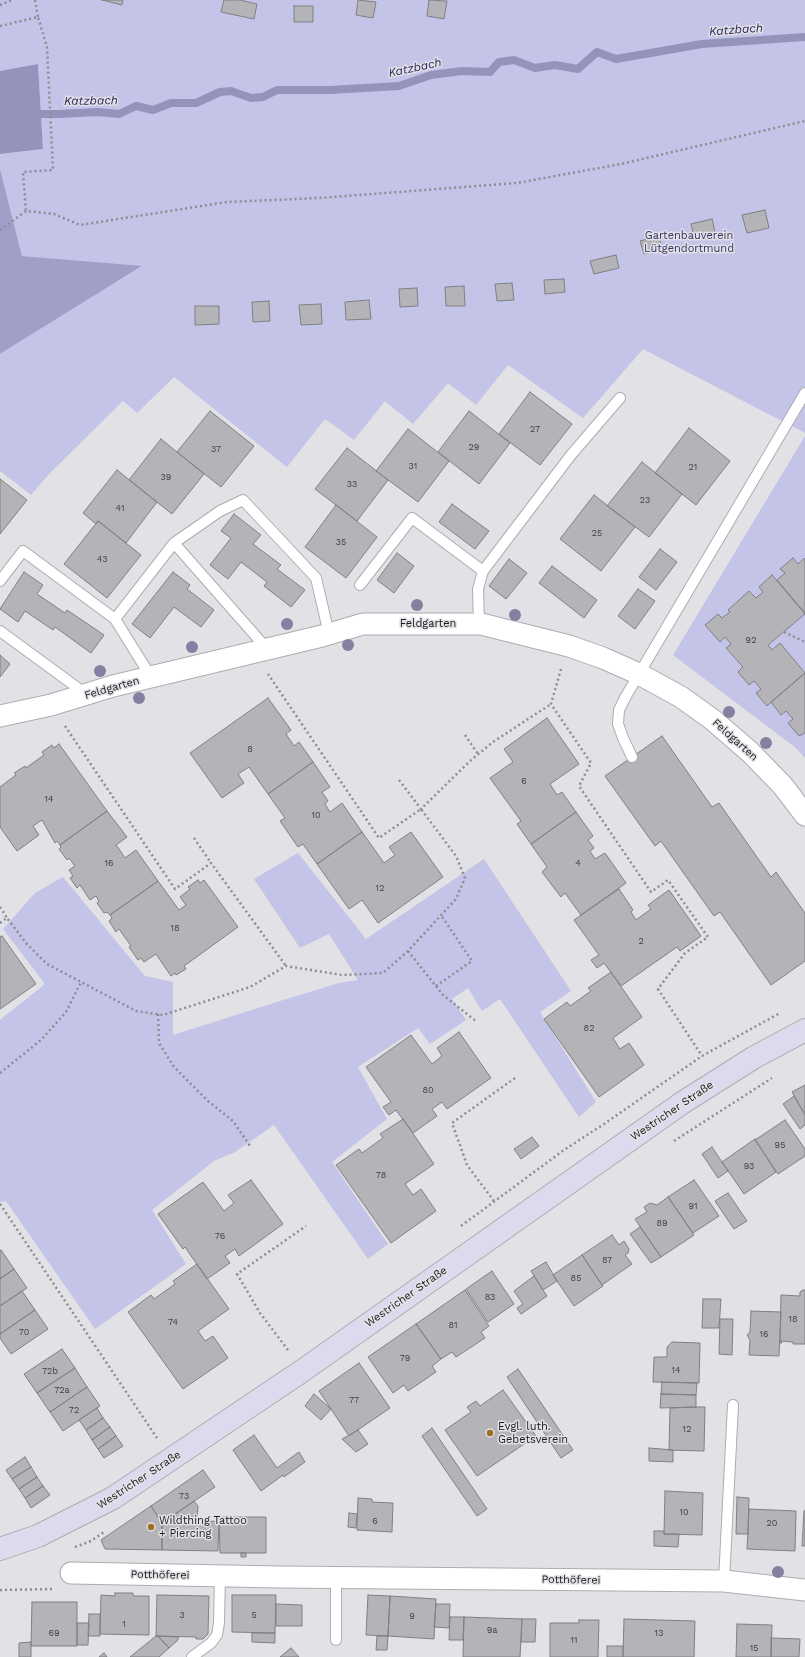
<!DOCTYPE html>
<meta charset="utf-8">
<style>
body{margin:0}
canvas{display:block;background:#e1e1e6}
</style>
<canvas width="805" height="1657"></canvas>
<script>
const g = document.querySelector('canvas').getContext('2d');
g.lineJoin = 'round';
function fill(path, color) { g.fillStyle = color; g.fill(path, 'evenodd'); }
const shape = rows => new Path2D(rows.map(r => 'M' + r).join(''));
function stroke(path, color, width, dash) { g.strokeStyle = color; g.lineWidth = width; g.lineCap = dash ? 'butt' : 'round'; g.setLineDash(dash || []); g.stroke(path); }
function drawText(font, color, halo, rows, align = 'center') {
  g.font = font + ' "Work Sans",sans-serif'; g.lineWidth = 3; g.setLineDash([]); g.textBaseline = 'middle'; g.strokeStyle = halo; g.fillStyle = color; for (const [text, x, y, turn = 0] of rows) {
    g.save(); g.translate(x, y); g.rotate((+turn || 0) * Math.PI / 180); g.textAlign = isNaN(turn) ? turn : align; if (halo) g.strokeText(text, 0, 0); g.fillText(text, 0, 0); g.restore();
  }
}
fill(shape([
 [0,0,805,0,805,433,643,349,583,418,508,365,476,405,448,383,413,424,385,401,354,440,325,419,287,467,174,377,137,413,123,401,48,475,31,495,0,471,0,354,141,267,22,256,0,169,0,154,43,149,38,65,0,71],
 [805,436,805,758,796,748,673,655],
 [298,853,366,939,484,859,571,991,540,1012,596,1102,579,1117,500,999,482,1011,468,988,452,999,466,1020,430,1044,418,1028,358,1067,387,1119,332,1162,388,1244,368,1259,274,1125,235,1152,214,1161,152,1210,186,1264,95,1329,6,1201,0,1202,0,1020,45,984,3,929,35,893,63,877,145,976,173,982,173,1035,280,1001,339,983,358,980,329,934,300,948,254,879]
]), '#c4c3e8');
fill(shape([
 [0,169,22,256,142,266,0,354]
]), '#a09fc8');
fill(shape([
 [38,64,43,149,0,154,0,71]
]), '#9493bb');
stroke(shape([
 [30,116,41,114,58,114,98,112,119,114,136,106,153,110,171,103,196,103,220,92,231,91,251,98,263,97,277,90,330,90,399,86,431,75,462,71,490,72,499,62,514,60,535,68,555,65,578,69,597,52,616,59,702,44,805,37]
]), '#9493bb', 8);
const building = shape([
 [102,0,123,0,122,5,102,0],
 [224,0,240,0,257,4,254,19,221,12,224,0],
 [358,0,376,2,373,18,356,15,358,0],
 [429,0,447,1,444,19,427,16,429,0],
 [294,6,313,6,313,22,294,22,294,6],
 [765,210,769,228,747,233,742,215,765,210],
 [712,219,715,232,694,237,691,224,712,219],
 [659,236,662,249,644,254,640,241,659,236],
 [616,255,619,268,594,274,590,261,616,255],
 [564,279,565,292,545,294,544,280,564,279],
 [512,283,514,300,497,301,495,284,512,283],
 [464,286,465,306,446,306,445,287,464,286],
 [417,288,418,306,400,307,399,289,417,288],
 [369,300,371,319,346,320,345,302,369,300],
 [269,301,270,321,253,322,252,302,269,301],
 [321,304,322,324,301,325,299,305,321,304],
 [195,306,219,306,219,324,195,325,195,306],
 [530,392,572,424,540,465,499,434,530,392],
 [210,411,254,446,221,487,177,452,210,411],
 [469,411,510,443,479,484,438,452,469,411],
 [689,428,730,461,696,505,655,473,689,428],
 [408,429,449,461,418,502,376,471,408,429],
 [161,439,204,474,172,514,129,480,161,439],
 [347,448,388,480,357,521,315,489,347,448],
 [642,462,682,494,649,537,607,506,642,462],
 [117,470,157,502,126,543,98,521,96,524,83,513,117,470],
 [0,479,27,500,0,534,0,479],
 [594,495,635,527,601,571,560,539,594,495],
 [452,504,489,531,475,549,439,522,452,504],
 [336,505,377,537,346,578,305,547,336,505],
 [234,514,261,535,253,544,281,565,277,569,305,590,291,607,264,586,267,582,241,562,228,579,210,565,231,538,221,531,234,514],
 [98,521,141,555,107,598,64,564,98,521],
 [660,549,677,562,656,590,639,577,660,549],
 [397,553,414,566,394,593,377,580,397,553],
 [793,558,798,564,805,558,805,613,777,580,785,573,780,569,793,558],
 [509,559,527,573,506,599,489,586,509,559],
 [552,566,597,600,584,618,539,583,552,566],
 [24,572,43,585,37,594,65,613,67,610,104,635,91,653,55,627,53,630,25,611,18,622,0,609,24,572],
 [173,572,190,585,187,589,214,610,201,627,174,607,150,638,132,624,173,572],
 [772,575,805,614,768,645,772,650,780,643,805,673,767,706,756,693,761,689,754,681,749,685,738,672,743,667,726,648,731,644,725,637,720,642,705,625,718,614,722,618,730,612,728,610,749,591,756,598,763,592,759,587,772,575],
 [638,589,655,601,635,629,618,616,638,589],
 [0,655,10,664,0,677,0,655],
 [805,673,805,733,799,736,788,723,793,719,786,711,781,715,771,702,805,673],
 [268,698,291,730,286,734,294,746,299,742,313,762,268,794,249,767,238,774,244,783,222,798,190,753,268,698],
 [547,718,579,764,550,784,557,795,562,792,576,812,531,844,517,824,521,821,490,778,513,762,504,749,547,718],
 [662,736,712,807,719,803,771,877,776,872,805,913,805,961,771,985,720,912,714,916,661,841,655,846,605,776,662,736],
 [59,744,107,811,60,845,57,841,55,843,42,820,33,826,39,835,17,851,0,827,0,787,16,775,14,773,25,766,26,768,44,755,42,752,52,745,54,748,59,744],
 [313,762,330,787,322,792,328,801,325,804,330,812,342,803,362,832,317,864,303,844,298,847,280,821,285,818,268,794,313,762],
 [107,811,127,837,116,845,119,849,125,858,136,850,158,881,110,915,107,912,104,913,97,903,99,901,96,896,90,900,80,885,77,888,70,878,73,876,69,870,75,866,69,858,67,860,59,849,61,847,60,845,107,811],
 [576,812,593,836,588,840,594,848,590,851,595,859,605,853,626,883,581,915,565,893,561,897,542,872,547,867,531,844,576,812],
 [362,832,384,863,395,855,389,847,411,832,443,877,378,923,362,900,349,909,317,864,362,832],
 [198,880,200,883,204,880,238,927,184,966,186,969,176,975,175,973,171,976,156,954,144,962,141,958,138,960,129,947,131,946,119,929,116,932,109,921,112,918,110,915,158,881,179,910,186,905,180,897,190,889,188,887,198,880],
 [619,889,633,910,631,912,636,920,651,909,648,905,669,890,701,936,680,951,677,947,621,986,604,963,597,968,591,960,599,955,574,920,619,889],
 [2,936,36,984,0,1009,0,937,2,936],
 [611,972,642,1017,613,1038,620,1049,629,1043,644,1065,599,1097,544,1019,567,1002,570,1006,591,991,588,988,611,972],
 [459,1032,491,1078,447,1109,442,1102,432,1109,437,1116,413,1133,396,1110,389,1115,383,1107,391,1102,366,1067,411,1035,432,1064,442,1056,437,1048,459,1032],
 [805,1085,805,1113,804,1113,792,1092,805,1085],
 [794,1096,805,1115,805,1125,800,1129,783,1104,794,1096],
 [403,1119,434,1164,405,1184,413,1195,421,1189,436,1211,391,1243,336,1165,359,1149,362,1153,383,1138,380,1134,403,1119],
 [785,1120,805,1149,805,1156,778,1174,755,1140,785,1120],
 [532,1137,539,1146,521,1159,514,1149,532,1137],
 [755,1139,776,1172,744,1194,722,1162,755,1139],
 [712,1147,728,1171,718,1178,702,1154,712,1147],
 [251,1180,283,1224,239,1256,235,1249,225,1256,230,1263,207,1279,185,1247,183,1249,158,1214,203,1182,224,1211,234,1203,228,1195,251,1180],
 [694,1180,719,1216,693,1233,668,1197,694,1180],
 [728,1193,747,1221,734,1229,715,1201,728,1193],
 [668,1197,694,1235,661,1257,635,1219,647,1212,644,1207,650,1203,657,1205,668,1197],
 [640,1227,661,1257,651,1263,630,1234,640,1227],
 [612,1235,619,1245,624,1241,629,1249,628,1253,625,1255,632,1264,602,1285,582,1255,612,1235],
 [1,1250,14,1269,0,1279,0,1251,1,1250],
 [582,1255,603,1286,574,1306,553,1275,582,1255],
 [546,1262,557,1281,543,1290,531,1271,546,1262],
 [197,1264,229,1309,198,1331,205,1341,213,1336,228,1358,183,1389,128,1312,151,1295,154,1299,175,1284,173,1281,197,1264],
 [14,1269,27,1288,0,1306,0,1279,14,1269],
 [492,1271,514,1304,488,1322,466,1289,492,1271],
 [534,1276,547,1296,521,1314,517,1308,523,1304,514,1291,534,1276],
 [465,1290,489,1326,481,1332,485,1338,456,1357,452,1352,441,1359,416,1324,465,1290],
 [803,1290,805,1290,805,1344,793,1344,793,1342,781,1341,782,1343,780,1343,781,1295,800,1296,800,1292,803,1290],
 [22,1291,35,1310,0,1334,0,1306,22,1291],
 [703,1299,721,1299,719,1328,702,1328,703,1299],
 [35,1310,48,1329,11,1354,0,1338,0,1334,35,1310],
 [751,1311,781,1312,779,1356,749,1355,750,1340,747,1335,750,1332,751,1311],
 [720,1319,733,1319,732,1355,719,1354,720,1319],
 [416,1324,441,1359,432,1366,436,1372,408,1391,404,1385,393,1393,368,1357,416,1324],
 [672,1342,700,1343,699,1383,653,1382,654,1357,667,1357,667,1347,672,1342],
 [62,1349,75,1368,37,1393,24,1374,62,1349],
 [359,1363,390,1408,349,1436,319,1391,359,1363],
 [75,1368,87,1387,50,1412,37,1393,75,1368],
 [518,1369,573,1450,561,1458,507,1377,518,1369],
 [662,1382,697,1383,696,1395,661,1394,662,1382],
 [87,1387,100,1406,63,1431,50,1412,87,1387],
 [503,1390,536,1436,477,1476,445,1430,471,1412,467,1407,476,1401,480,1406,503,1390],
 [314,1394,331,1409,321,1420,305,1406,314,1394],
 [661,1394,696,1395,696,1407,660,1408,661,1394],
 [696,1407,705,1407,704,1451,669,1450,670,1408,696,1407],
 [97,1408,103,1418,86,1430,79,1420,97,1408],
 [103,1418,110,1427,92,1440,86,1430,103,1418],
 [110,1427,116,1436,98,1449,92,1440,110,1427],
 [432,1428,487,1509,477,1516,422,1436,432,1428],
 [358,1430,368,1444,356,1452,342,1439,358,1430],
 [254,1435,277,1468,299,1452,305,1462,284,1477,283,1475,261,1491,233,1450,254,1435],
 [116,1436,123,1446,104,1458,98,1449,116,1436],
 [649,1448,673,1450,673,1462,649,1461,649,1448],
 [25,1457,31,1467,12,1479,6,1470,25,1457],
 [31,1467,37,1477,19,1489,12,1479,31,1467],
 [203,1470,215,1487,162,1523,151,1506,203,1470],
 [37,1477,43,1486,25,1498,19,1489,37,1477],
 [43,1486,50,1495,31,1508,25,1498,43,1486],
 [665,1491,703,1493,702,1535,664,1534,665,1491],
 [737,1497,749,1498,748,1534,736,1534,737,1497],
 [358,1498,372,1499,372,1502,393,1503,392,1532,357,1530,358,1498],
 [194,1501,198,1506,197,1522,219,1521,218,1551,162,1550,162,1523,194,1501],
 [151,1506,162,1523,162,1550,105,1549,101,1540,151,1506],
 [749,1509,796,1511,795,1551,747,1549,749,1509],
 [804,1511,805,1511,805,1546,802,1546,804,1511],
 [349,1513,357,1514,356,1528,348,1527,349,1513],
 [219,1517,266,1517,266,1553,220,1553,219,1517],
 [654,1531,664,1531,664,1534,679,1534,678,1547,654,1546,654,1531],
 [241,1553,246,1553,246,1557,241,1557,241,1553],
 [115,1593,133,1593,133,1596,149,1596,149,1635,100,1634,101,1595,115,1596,115,1593],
 [157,1595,209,1596,208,1634,203,1639,196,1639,196,1637,156,1636,157,1595],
 [232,1595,276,1595,275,1633,232,1632,232,1595],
 [368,1595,390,1596,388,1636,366,1635,368,1595],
 [390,1596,436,1599,434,1639,388,1636,390,1596],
 [32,1602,77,1602,77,1646,31,1646,32,1602],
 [276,1604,302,1605,302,1626,276,1626,276,1604],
 [436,1604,450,1604,449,1628,434,1627,436,1604],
 [89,1614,100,1614,100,1636,88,1636,89,1614],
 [450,1617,464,1617,463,1640,449,1640,450,1617],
 [464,1617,522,1619,520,1657,463,1657,464,1617],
 [522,1619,536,1619,535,1642,521,1642,522,1619],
 [624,1619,695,1621,694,1657,623,1657,624,1619],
 [579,1620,599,1620,598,1657,550,1657,550,1623,579,1623,579,1620],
 [77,1623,89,1623,88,1645,77,1645,77,1623],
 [737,1624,772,1625,771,1657,736,1657,737,1624],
 [252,1633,275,1633,275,1643,252,1642,252,1633],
 [156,1636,158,1636,169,1648,159,1657,130,1657,156,1636],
 [158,1636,178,1637,178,1640,169,1648,158,1636],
 [377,1636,388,1636,387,1650,376,1650,377,1636],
 [771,1638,800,1639,799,1657,771,1657,771,1638],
 [31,1642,31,1657,19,1657,19,1643,31,1642],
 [607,1646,623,1646,623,1657,607,1657,607,1646],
 [291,1648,299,1657,280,1657,291,1648],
 [104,1653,107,1657,99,1657,104,1653]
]);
fill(building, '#b3b3b8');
stroke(building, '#808084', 1);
const lane = shape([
 [0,581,23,551,115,619,151,677],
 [360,585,412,518,483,571],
 [115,619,174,543],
 [479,624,478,589,483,571,571,455,620,398],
 [0,631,86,694],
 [268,650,174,543,220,511,243,500,316,578,329,634],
 [632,757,623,738,618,724,619,710,626,696,805,393],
 [724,1581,733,1405],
 [336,1640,336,1577],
 [192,1657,211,1643,217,1635,219,1623,220,1576]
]);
const street = shape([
 [0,716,51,705,113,686,322,636,363,624,481,624,569,646,603,658,639,674,681,697,713,720,750,752,783,786,805,815],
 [71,1573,280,1577,724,1581,805,1590]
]);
const secondary = shape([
 [0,1549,38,1536,113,1498,302,1371,682,1103,753,1058,805,1030]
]);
stroke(lane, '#acacb1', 12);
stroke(street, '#acacb1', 23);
stroke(secondary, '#acacb1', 24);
stroke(shape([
 [35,0,38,17],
 [0,5,12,0],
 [0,26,38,17,47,47,53,170,23,172,26,211],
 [0,230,26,211,54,214,80,225,227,202,319,198,517,183,621,164,805,121],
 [784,632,805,642],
 [561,669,551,704,591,763,579,786,651,892,668,880,708,937,685,953,658,989,702,1056],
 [65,726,175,889,211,863,286,966],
 [465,735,478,754],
 [399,780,421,809,470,761,493,742,551,704],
 [194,838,211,863],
 [0,907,7,918],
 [0,923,7,918,26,943,47,964,136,1011,163,1015,250,987,286,966,342,975,383,973,408,951,456,899,465,878,456,856,421,809,379,838,268,674],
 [408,951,443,995,477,1022],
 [436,986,472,961,441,915],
 [158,1014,159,1043,174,1067,208,1101,233,1121,250,1146],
 [0,1073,41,1040,66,1012,81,982],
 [674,1141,772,1078],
 [494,1201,467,1165,452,1123,515,1078],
 [0,1204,157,1438],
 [461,1226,564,1150,604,1124,702,1056,780,1013],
 [288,1350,260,1313,237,1274,306,1226],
 [75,1547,91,1541,104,1532],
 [0,1590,53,1589]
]), '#8d8d91', 2.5, [2, 3]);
stroke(lane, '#fff', 10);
stroke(street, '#fff', 21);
stroke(secondary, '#dcdbee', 22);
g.fillStyle = '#8480a0';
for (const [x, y] of [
 [417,605],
 [515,615],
 [287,624],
 [348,645],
 [192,647],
 [100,671],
 [139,698],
 [729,712],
 [766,743],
 [778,1572]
]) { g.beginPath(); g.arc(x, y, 6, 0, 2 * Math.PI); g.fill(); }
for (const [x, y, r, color] of [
 [490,1433,4,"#9d6f20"],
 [151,1527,4,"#9d6f20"]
]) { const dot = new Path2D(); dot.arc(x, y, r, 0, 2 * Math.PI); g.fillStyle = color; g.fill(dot); stroke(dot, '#e1e1e6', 1.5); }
drawText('9px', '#414144', null, [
 ["27",535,429],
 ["29",474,447],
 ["37",216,449],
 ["31",413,466],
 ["21",693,467],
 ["39",166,477],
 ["33",352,484],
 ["23",645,500],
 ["41",120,508],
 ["25",597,533],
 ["35",341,542],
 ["43",102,559],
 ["92",751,640],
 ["8",250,749],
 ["6",524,781],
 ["14",49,799],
 ["10",316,815],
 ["16",109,863],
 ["4",578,863],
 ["12",380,888],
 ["18",175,928],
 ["2",641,941],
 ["82",589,1028],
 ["80",428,1090],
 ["95",780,1145],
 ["93",749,1166],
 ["78",381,1175],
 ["91",693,1206],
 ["89",662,1223],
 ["76",220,1236],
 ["87",607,1260],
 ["85",576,1278],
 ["83",490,1297],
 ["18",793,1319],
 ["74",173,1322],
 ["81",453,1325],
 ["70",24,1332],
 ["16",764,1334],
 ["79",405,1358],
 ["14",676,1370],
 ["72b",50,1371],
 ["72a",62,1390],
 ["77",354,1400],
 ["72",74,1410],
 ["12",687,1429],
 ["73",184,1496],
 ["10",684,1512],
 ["6",375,1521],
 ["20",772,1523],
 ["3",182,1615],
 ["5",254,1615],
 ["9",412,1616],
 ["1",124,1624],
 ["9a",492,1630],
 ["69",54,1633],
 ["13",659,1633],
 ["11",574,1640],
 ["15",754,1648]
]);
drawText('11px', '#373166', '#e1e1e6', [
 ["Gartenbauverein",689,236],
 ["Lütgendortmund",689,249]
]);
drawText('11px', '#1b1b1d', '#e1e1e6', [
 ["Feldgarten",428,624],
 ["Feldgarten",112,688,-16],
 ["Feldgarten",735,740,42],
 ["Westricher Straße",672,1111,-34],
 ["Westricher Straße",406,1297,-35],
 ["Westricher Straße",139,1480,-33],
 ["Potthöferei",160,1575,1],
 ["Potthöferei",571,1580,1]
]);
drawText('11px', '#1b1b1d', '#e1e1e6', [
 ["Evgl. luth.",498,1427],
 ["Gebetsverein",498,1440],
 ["Wildthing Tattoo",159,1521],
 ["+ Piercing",159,1534]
], 'left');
drawText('italic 12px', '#2e275a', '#e1e1e6', [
 ["Katzbach",736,30,-4],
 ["Katzbach",415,68,-12],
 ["Katzbach",91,101,-1]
]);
</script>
